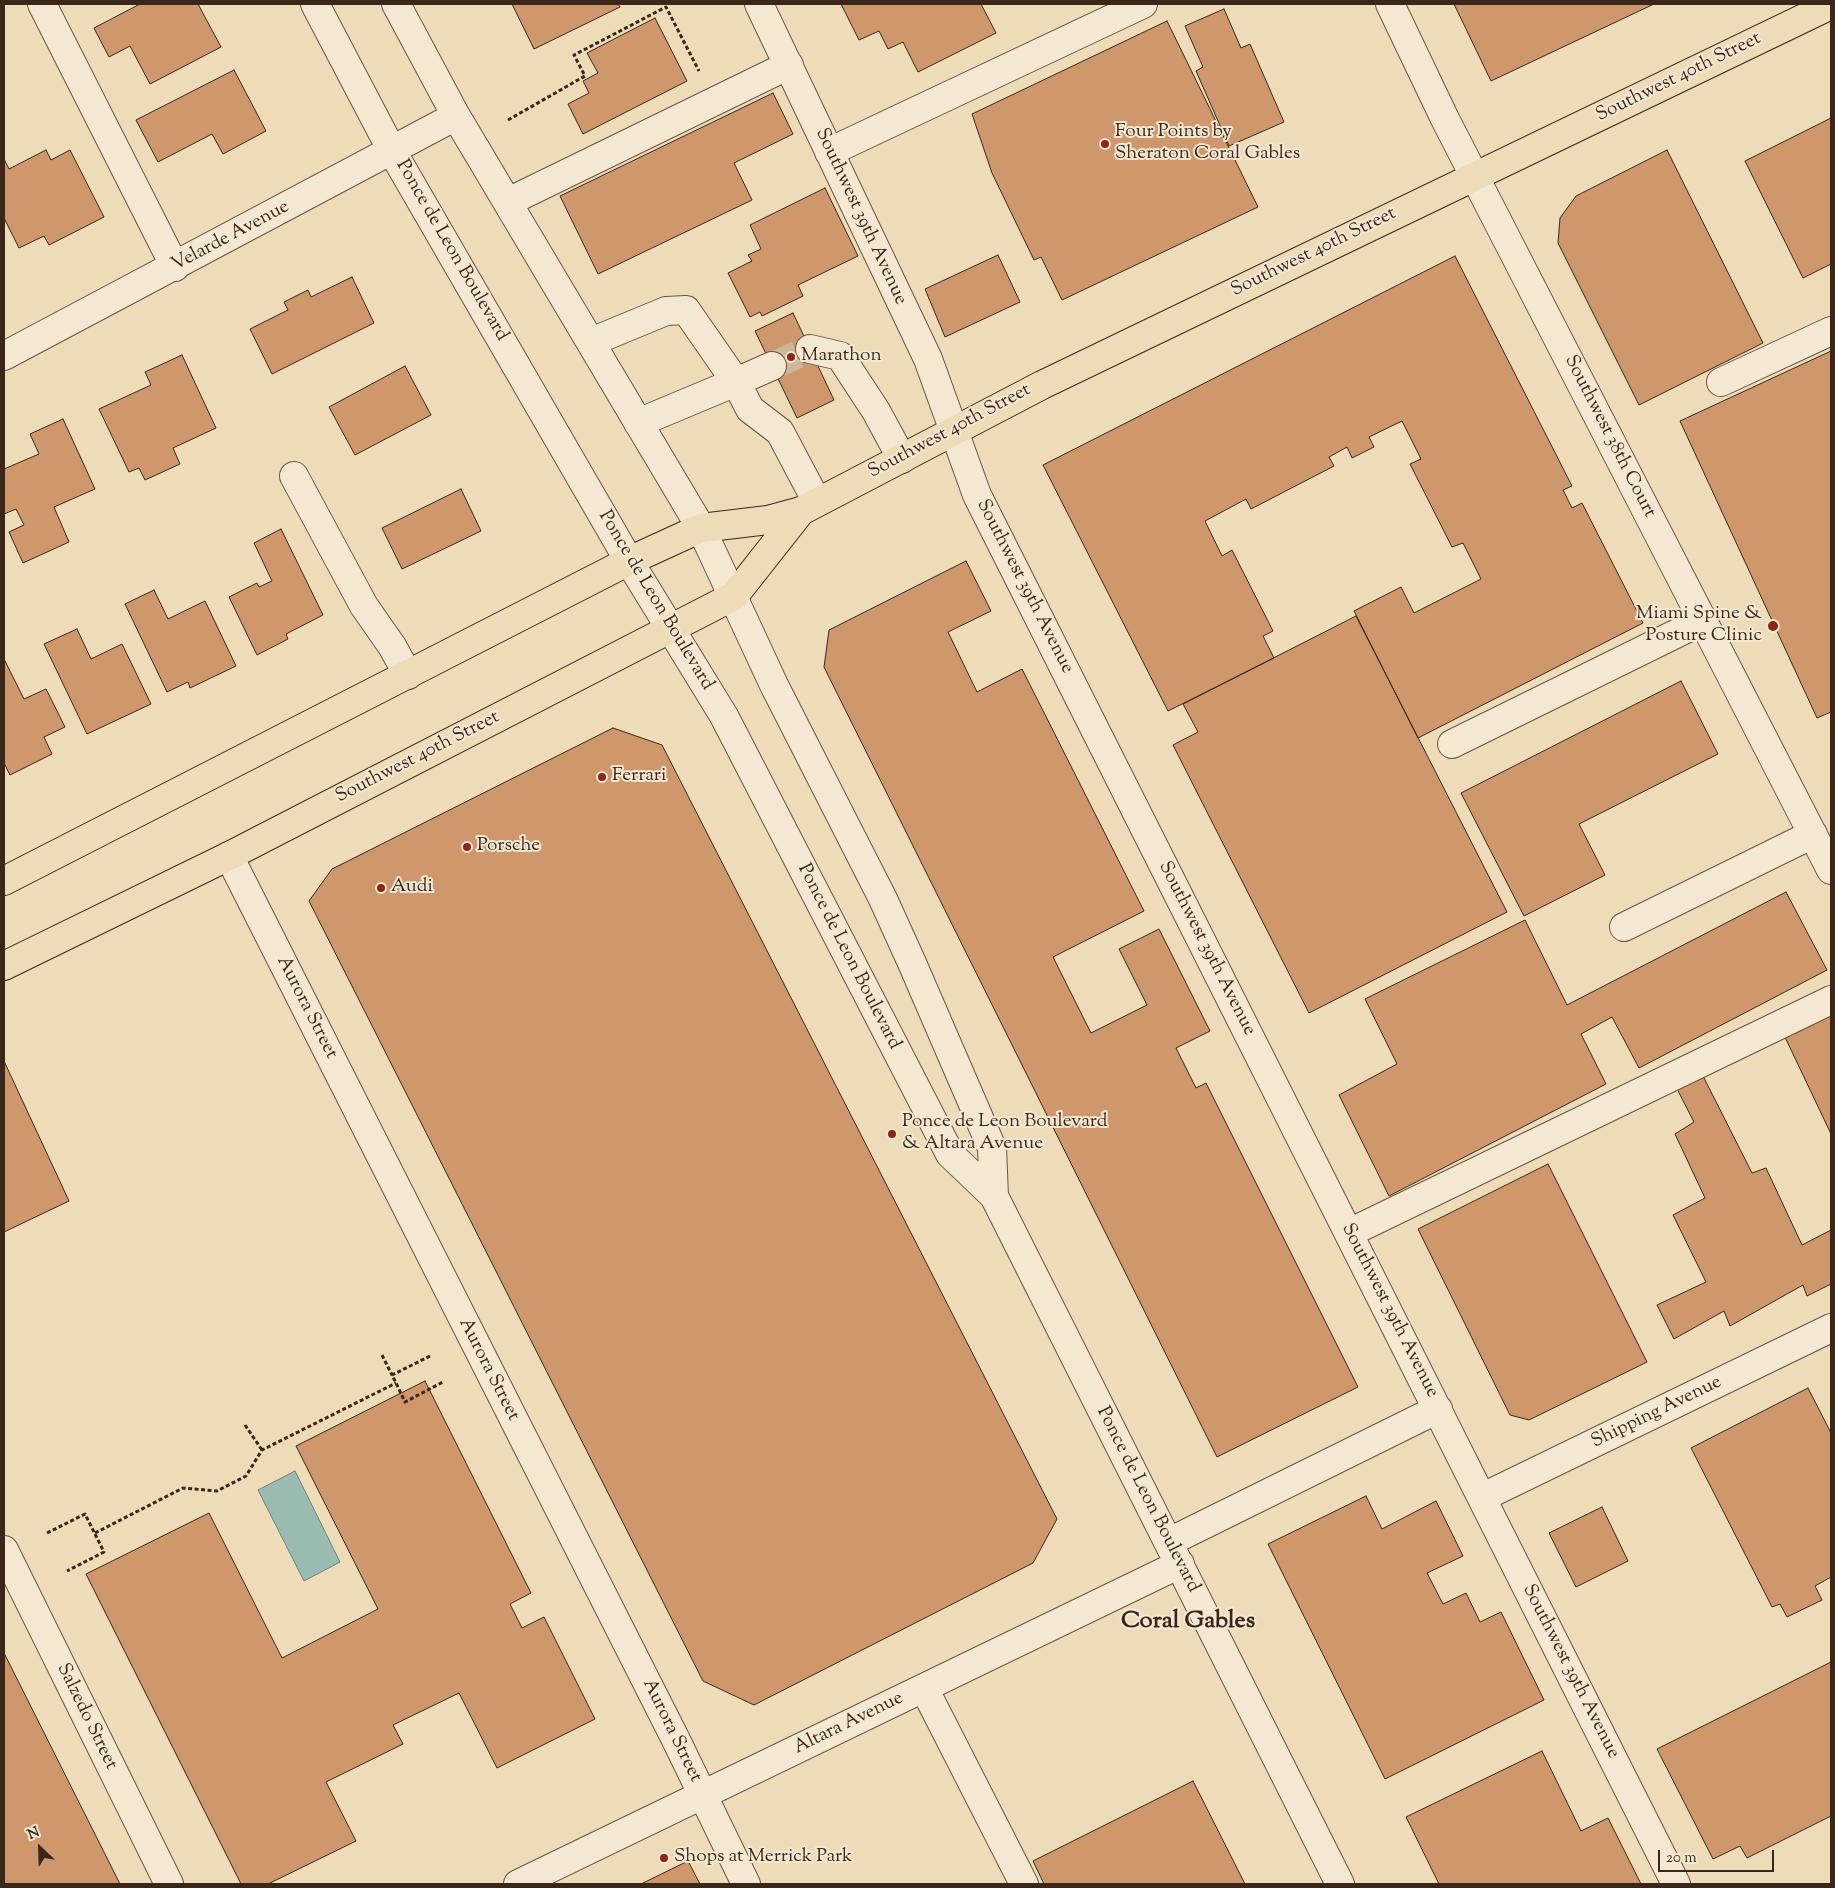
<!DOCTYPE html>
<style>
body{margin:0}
#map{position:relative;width:1835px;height:1888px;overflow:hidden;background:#eedcb9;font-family:"Sorts Mill Goudy",serif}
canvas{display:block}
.frame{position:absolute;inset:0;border:5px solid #3b271a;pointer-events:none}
.north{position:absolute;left:15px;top:1823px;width:50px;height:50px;-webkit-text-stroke:4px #f4e8d2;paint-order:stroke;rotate:336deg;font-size:14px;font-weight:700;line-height:20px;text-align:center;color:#3b271a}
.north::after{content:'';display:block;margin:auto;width:18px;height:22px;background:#3b271a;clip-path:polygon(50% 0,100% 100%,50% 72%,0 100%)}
.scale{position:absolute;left:1658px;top:1850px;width:116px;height:22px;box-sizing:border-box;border:2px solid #3b271a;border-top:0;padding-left:6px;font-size:15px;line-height:18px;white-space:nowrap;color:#3b271a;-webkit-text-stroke:4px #f4e8d2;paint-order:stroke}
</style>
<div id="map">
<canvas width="1835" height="1888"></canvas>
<div class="frame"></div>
<div class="north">N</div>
<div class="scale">20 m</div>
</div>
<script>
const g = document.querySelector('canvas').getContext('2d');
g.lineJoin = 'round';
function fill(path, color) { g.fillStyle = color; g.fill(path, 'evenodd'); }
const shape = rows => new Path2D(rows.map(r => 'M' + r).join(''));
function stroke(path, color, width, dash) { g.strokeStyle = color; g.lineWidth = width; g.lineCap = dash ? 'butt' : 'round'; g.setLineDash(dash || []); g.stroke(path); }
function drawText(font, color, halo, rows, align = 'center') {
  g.font = font + ' "Sorts Mill Goudy",serif'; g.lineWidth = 4; g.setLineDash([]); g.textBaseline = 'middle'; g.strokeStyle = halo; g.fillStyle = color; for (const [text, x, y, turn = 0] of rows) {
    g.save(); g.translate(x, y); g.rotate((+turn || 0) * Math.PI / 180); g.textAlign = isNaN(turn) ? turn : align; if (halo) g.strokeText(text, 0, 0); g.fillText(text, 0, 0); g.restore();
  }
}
const water = shape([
 [295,1471,340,1562,304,1581,258,1490,295,1471]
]);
fill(water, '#99bbb2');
stroke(water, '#738075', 1);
const building = shape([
 [140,4,198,4,221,47,150,84,130,46,109,57,94,28,140,4],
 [512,4,618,4,620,7,534,49,512,4],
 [841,4,981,4,996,33,918,72,903,42,888,49,879,31,859,40,841,4],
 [1454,4,1654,4,1491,81,1454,4],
 [1224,9,1241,48,1250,44,1284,122,1229,146,1196,71,1203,67,1185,26,1224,9],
 [655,18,687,81,583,134,568,104,589,93,583,81,598,73,587,53,655,18],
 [1167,21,1258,207,1062,300,1041,257,1034,260,992,173,972,114,1167,21],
 [234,70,266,131,223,154,212,134,158,162,136,120,234,70],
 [773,93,793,134,734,163,752,200,598,274,560,196,773,93],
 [1831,118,1831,264,1803,278,1745,161,1831,118],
 [46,150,51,160,70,150,104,217,49,245,44,236,19,248,4,218,4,159,9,169,46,150],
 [1667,150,1763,343,1639,405,1558,243,1560,218,1576,196,1667,150],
 [825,188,858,256,798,285,803,296,762,316,760,312,750,317,728,273,752,261,748,255,761,249,750,225,825,188],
 [998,255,1020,302,945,337,925,289,998,255],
 [1455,256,1572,486,1563,490,1572,508,1582,503,1643,623,1418,738,1354,611,1401,587,1414,613,1481,579,1463,543,1452,547,1410,464,1421,459,1402,421,1369,437,1374,447,1352,458,1347,447,1329,457,1334,466,1251,509,1246,499,1205,521,1222,556,1232,550,1273,631,1263,636,1274,658,1168,711,1043,465,1455,256],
 [352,277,374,323,272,374,250,329,288,310,284,302,308,290,311,297,352,277],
 [793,313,834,400,797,418,755,331,793,313],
 [1831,351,1831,712,1817,718,1680,421,1831,351],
 [182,355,216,428,173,448,180,464,145,480,139,468,129,472,99,409,151,385,145,372,182,355],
 [405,366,431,415,355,455,329,407,405,366],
 [63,419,95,489,54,507,69,542,23,563,9,532,24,525,16,509,4,514,4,469,39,454,30,434,63,419],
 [461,489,481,531,402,569,382,528,461,489],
 [281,529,323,615,286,634,288,639,257,655,229,597,257,583,259,587,272,581,254,543,281,529],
 [966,561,991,611,948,632,977,692,1022,669,1144,911,1053,957,1091,1033,1147,1005,1119,949,1159,929,1210,1031,1176,1048,1196,1088,1206,1083,1358,1387,1217,1457,824,667,829,630,966,561],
 [154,590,168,619,205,601,236,666,190,688,188,682,167,692,125,604,154,590],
 [1356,616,1507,912,1309,1013,1173,745,1198,732,1183,704,1356,616],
 [77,629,91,659,122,644,151,704,87,734,44,644,77,629],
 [4,659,24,699,46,689,65,727,44,737,52,754,10,775,4,763,4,659],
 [1681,681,1718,754,1579,824,1605,875,1524,916,1461,793,1681,681],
 [613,728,662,745,1057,1519,1033,1563,754,1705,703,1681,309,901,332,869,613,728],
 [1786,892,1827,970,1639,1068,1612,1017,1581,1034,1606,1084,1389,1196,1339,1095,1397,1064,1365,999,1525,920,1567,1005,1786,892],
 [1831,1014,1831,1134,1784,1035,1831,1014],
 [4,1061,69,1201,4,1232,4,1061],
 [1702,1074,1752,1173,1766,1168,1802,1245,1831,1230,1831,1284,1807,1296,1803,1285,1730,1326,1724,1311,1674,1339,1657,1305,1706,1282,1673,1215,1705,1198,1675,1134,1694,1122,1676,1087,1702,1074],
 [1548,1164,1647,1362,1529,1420,1510,1415,1418,1229,1548,1164],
 [425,1381,531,1593,510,1604,522,1628,544,1617,595,1719,497,1768,459,1693,393,1725,403,1744,326,1782,356,1841,268,1884,241,1884,86,1574,209,1513,282,1658,378,1609,296,1446,425,1381],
 [1808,1388,1831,1433,1831,1577,1815,1586,1822,1600,1787,1617,1780,1604,1772,1607,1691,1448,1808,1388],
 [1366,1496,1382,1529,1436,1501,1463,1556,1427,1573,1443,1604,1466,1593,1480,1622,1501,1612,1544,1700,1385,1779,1268,1544,1366,1496],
 [1602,1507,1628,1561,1576,1587,1549,1533,1602,1507],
 [4,1653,120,1884,4,1884,4,1653],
 [1831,1662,1831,1816,1747,1858,1740,1846,1713,1859,1657,1749,1831,1662],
 [1542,1751,1581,1831,1608,1818,1641,1884,1439,1884,1406,1817,1542,1751],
 [1193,1781,1245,1884,1044,1884,1033,1861,1193,1781],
 [688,1861,700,1884,641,1884,688,1861]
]);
fill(building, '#cf976c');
stroke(building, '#3b271a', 1);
stroke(shape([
 [772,366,810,349]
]), '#cab899', 28, [28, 14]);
const minor = shape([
 [42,4,175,267],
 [315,4,392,151,629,561,724,716,950,1154,994,1196,1340,1884],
 [396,4,456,116,701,528,774,685,883,899,912,963,992,1148,994,1196],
 [759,4,928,359,977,495,1676,1884],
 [1390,4,1445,119,1831,870],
 [829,152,1143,4],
 [508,202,789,65],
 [591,342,666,311,686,310,736,382,638,423],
 [810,349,840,356,876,411,902,459],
 [4,356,456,116],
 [772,366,736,382,750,409,780,432,817,502],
 [1721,382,1831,331],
 [294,476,364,606,392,646,408,675],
 [1452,744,1704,620],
 [229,856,676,1740,746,1884],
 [1624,927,1813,834],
 [1349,1233,1831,1000],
 [1483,1497,1831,1328],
 [1169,1542,1438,1409],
 [4,1550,169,1884],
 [924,1688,1024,1884],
 [518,1884,1180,1564]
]);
const major = shape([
 [4,881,629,561,701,528,768,520,801,511,1042,385,1831,5],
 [4,966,229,856,734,596,801,511]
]);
stroke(minor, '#685442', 30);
stroke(major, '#3b271a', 30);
stroke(shape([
 [508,120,585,76,574,55,666,7,699,71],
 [382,1355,392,1375],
 [430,1356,392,1375,396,1383,405,1402,443,1382],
 [245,1425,262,1450],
 [47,1533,85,1514,104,1552,67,1571],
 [95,1533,183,1488,217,1491,246,1476,262,1450,396,1383]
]), '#3b271a', 3, [4, 2.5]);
stroke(minor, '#f4e8d2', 28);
stroke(major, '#eedcb9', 28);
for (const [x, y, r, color] of [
 [1105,144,5,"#8f2418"],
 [791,357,5,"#8f2418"],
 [1773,626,6,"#8f2418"],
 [602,777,5,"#8f2418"],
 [467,847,5,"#8f2418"],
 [381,888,5,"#8f2418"],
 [892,1134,5,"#8f2418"],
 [664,1858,5,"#8f2418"]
]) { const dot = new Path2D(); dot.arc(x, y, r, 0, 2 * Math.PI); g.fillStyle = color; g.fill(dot); stroke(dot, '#f4e8d2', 2); }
drawText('19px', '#3b271a', '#f4e8d2', [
 ["Southwest 40th Street",1679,78,-26],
 ["Southwest 39th Avenue",860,217,65],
 ["Velarde Avenue",231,237,-28],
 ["Ponce de Leon Boulevard",451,251,60],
 ["Southwest 40th Street",1314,253,-26],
 ["Southwest 40th Street",950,432,-28],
 ["Southwest 38th Court",1609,437,63],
 ["Southwest 39th Avenue",1024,587,63],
 ["Ponce de Leon Boulevard",655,601,59],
 ["Southwest 40th Street",418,758,-27],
 ["Southwest 39th Avenue",1206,949,63],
 ["Ponce de Leon Boulevard",848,957,63],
 ["Aurora Street",306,1008,63],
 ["Southwest 39th Avenue",1389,1311,63],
 ["Aurora Street",488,1370,63],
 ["Shipping Avenue",1657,1413,-26],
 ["Ponce de Leon Boulevard",1147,1500,63],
 ["Southwest 39th Avenue",1570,1672,63],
 ["Salzedo Street",86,1717,64],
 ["Altara Avenue",849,1724,-26],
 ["Aurora Street",671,1731,64]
]);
drawText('19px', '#3b271a', '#f4e8d2', [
 ["Four Points by",1115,133],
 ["Sheraton Coral Gables",1115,155],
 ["Marathon",801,357],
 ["Miami Spine &",1762,615,"right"],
 ["Posture Clinic",1762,637,"right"],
 ["Ferrari",612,777],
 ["Porsche",477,847],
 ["Audi",391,888],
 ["Ponce de Leon Boulevard",902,1123],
 ["& Altara Avenue",902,1145],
 ["Shops at Merrick Park",674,1858]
], 'left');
drawText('bold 24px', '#3b271a', '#f4e8d2', [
 ["Coral Gables",1188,1623]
]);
</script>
